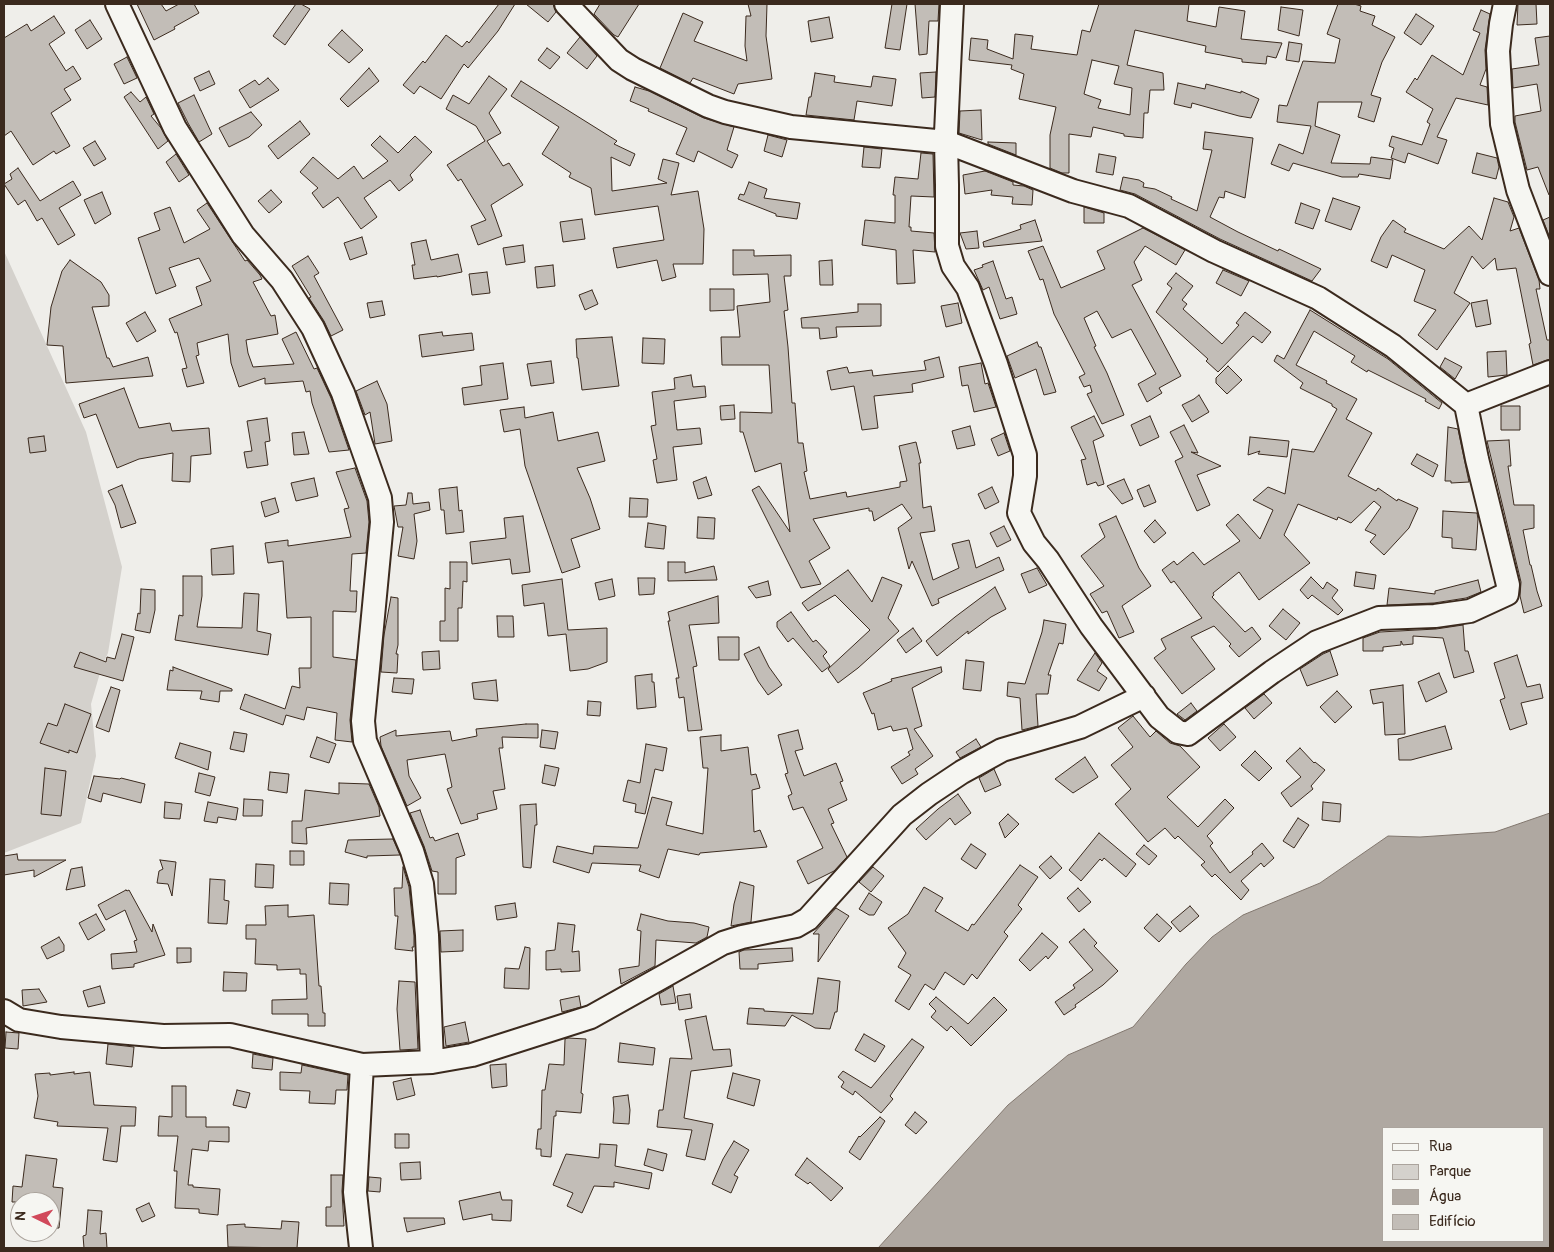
<!DOCTYPE html>
<meta charset="utf-8">
<style>
body{margin:0}
#map{position:relative;width:1554px;height:1252px;overflow:hidden;background:#efeeea;font-family:Pangolin,sans-serif}
canvas{display:block}
.frame{position:absolute;inset:0;border:5px solid #3b2a1e;pointer-events:none}
.legend{position:absolute;left:1382px;top:1127px;width:162px;height:115px;box-sizing:border-box;background:#f6f6f2;border:1px solid #aba49d;margin:0;padding:6px 9px;list-style:none;font-size:15px;color:#3b2a1e}
.legend li{display:flex;align-items:center;gap:10px;height:25px}
.legend b{width:25px;border:1px solid #aba49d}
.north{position:absolute;left:10px;top:1192px;width:50px;height:50px;box-sizing:border-box;background:#f6f6f2;border:1px solid #aba49d;border-radius:50%;rotate:274deg;font-size:14px;font-weight:700;line-height:20px;text-align:center;color:#3b2a1e}
.north::after{content:'';display:block;margin:auto;width:18px;height:22px;background:#d1495b;clip-path:polygon(50% 0,100% 100%,50% 72%,0 100%)}
</style>
<div id="map">
<canvas width="1554" height="1252"></canvas>
<div class="frame"></div>
<ul class="legend">
<li><b style="height:6px;background:#f6f6f2"></b>Rua</li>
<li><b style="height:14px;background:#d4d1cc"></b>Parque</li>
<li><b style="height:14px;background:#afa8a1"></b>Água</li>
<li><b style="height:14px;background:#c2bdb7"></b>Edifício</li>
</ul>
<div class="north">N</div>
</div>
<script>
const g = document.querySelector('canvas').getContext('2d');
g.lineJoin = 'round';
function fill(path, color) { g.fillStyle = color; g.fill(path, 'evenodd'); }
const shape = rows => new Path2D(rows.map(r => 'M' + r).join(''));
function stroke(path, color, width, dash) { g.strokeStyle = color; g.lineWidth = width; g.lineCap = dash ? 'butt' : 'round'; g.setLineDash(dash || []); g.stroke(path); }
fill(shape([
 [4,251,86,432,122,567,108,653,102,666,91,704,96,756,81,823,4,853]
]), '#d4d1cc');
const water = shape([
 [1550,813,1550,1248,878,1248,1008,1105,1068,1055,1133,1027,1186,964,1212,937,1243,915,1320,883,1388,836,1420,837,1495,832,1550,813],
 [1383,1128,1543,1128,1543,1241,1383,1241,1383,1128]
]);
fill(water, '#afa8a1');
stroke(water, '#81766d', 1);
const building = shape([
 [137,4,161,4,166,11,179,4,194,4,199,13,174,27,175,29,154,40,137,4],
 [296,4,301,4,310,9,285,45,273,36,296,4],
 [499,4,515,4,498,31,468,68,464,64,441,99,420,86,414,94,403,85,423,61,425,63,446,35,462,47,467,41,469,43,499,4],
 [526,4,553,4,556,12,548,22,526,4],
 [600,4,639,4,618,37,614,35,594,14,600,4],
 [748,4,767,4,766,36,772,79,738,84,734,94,693,78,690,83,660,68,683,13,703,22,694,41,747,61,745,46,746,16,751,16,748,4],
 [892,4,907,4,900,50,885,48,892,4],
 [915,4,939,4,938,21,929,21,927,54,919,55,915,4],
 [1099,4,1189,4,1187,21,1216,27,1219,7,1245,11,1241,39,1282,43,1276,58,1267,56,1266,64,1242,62,1242,59,1205,52,1206,46,1135,30,1127,65,1163,73,1164,90,1150,90,1148,113,1144,113,1143,138,1124,136,1124,134,1093,127,1091,137,1069,134,1069,173,1062,173,1050,168,1050,135,1056,107,1019,99,1024,74,1011,69,1012,65,969,60,971,38,988,40,987,49,1013,59,1015,34,1033,36,1031,49,1077,55,1082,30,1090,32,1099,4],
 [1092,60,1119,66,1114,84,1132,88,1130,115,1098,108,1101,100,1084,94,1092,60],
 [1338,4,1354,4,1361,6,1360,11,1375,16,1372,25,1395,37,1382,62,1371,95,1381,98,1374,122,1358,117,1362,102,1318,102,1315,126,1340,135,1331,163,1370,164,1371,157,1393,160,1390,179,1359,174,1358,177,1342,177,1293,163,1289,171,1271,164,1279,144,1303,154,1311,126,1277,122,1279,105,1287,106,1303,61,1335,63,1340,39,1327,34,1338,4],
 [1518,4,1536,4,1537,24,1517,25,1518,4],
 [1281,7,1303,10,1299,36,1278,30,1281,7],
 [1481,10,1490,14,1485,50,1486,69,1480,85,1487,87,1488,105,1456,98,1437,137,1447,140,1438,164,1408,153,1405,163,1391,158,1394,148,1389,146,1392,136,1422,145,1430,124,1427,122,1433,109,1406,92,1415,78,1417,80,1432,55,1463,75,1480,33,1473,30,1481,10],
 [1416,14,1434,26,1421,45,1404,33,1416,14],
 [54,16,65,33,49,44,66,71,73,66,81,79,64,89,71,100,51,113,70,146,56,154,54,151,33,165,11,131,4,136,4,38,27,24,31,31,54,16],
 [829,17,833,38,811,42,808,21,829,17],
 [90,20,102,39,87,49,75,30,90,20],
 [342,30,363,50,349,63,328,45,342,30],
 [1550,36,1550,195,1549,195,1538,167,1527,170,1515,122,1515,116,1541,111,1537,84,1513,88,1512,69,1539,65,1535,38,1550,36],
 [580,37,597,56,587,69,567,53,580,37],
 [1289,42,1302,44,1299,62,1286,60,1289,42],
 [547,48,560,57,550,69,538,60,547,48],
 [127,57,137,78,124,84,114,64,127,57],
 [369,68,379,81,348,107,340,99,369,68],
 [209,71,215,84,200,91,194,78,209,71],
 [936,72,935,97,922,98,920,73,936,72],
 [815,73,835,76,834,82,871,87,873,76,896,79,892,106,857,101,854,120,806,115,809,97,811,97,815,73],
 [489,76,507,89,489,113,501,133,487,141,503,166,509,163,523,185,491,205,502,236,478,245,471,226,486,220,461,179,458,181,447,165,485,141,476,126,446,109,453,95,469,104,489,76],
 [268,78,279,90,250,108,239,90,255,80,259,85,268,78],
 [521,81,617,141,614,144,635,154,630,166,611,157,612,191,667,183,658,179,663,159,679,163,671,195,698,191,704,229,703,264,673,264,676,277,662,281,657,260,617,268,613,248,664,240,658,206,595,215,591,188,569,177,571,173,542,154,559,127,511,96,521,81],
 [1178,83,1205,89,1206,84,1241,93,1241,91,1259,99,1251,118,1239,116,1192,103,1191,108,1174,104,1178,83],
 [635,87,649,91,704,118,734,127,727,150,738,155,732,168,698,151,694,162,676,154,687,128,648,111,649,109,630,101,635,87],
 [131,92,140,102,146,97,154,114,151,116,161,128,168,141,158,149,124,97,131,92],
 [194,95,212,134,199,142,188,123,178,103,194,95],
 [981,110,982,140,959,133,960,111,981,110],
 [251,112,262,125,249,137,229,147,219,128,251,112],
 [300,121,310,134,278,159,268,146,300,121],
 [1205,132,1253,138,1245,198,1225,191,1224,198,1219,197,1210,217,1238,232,1278,251,1279,249,1321,269,1312,281,1220,239,1135,194,1120,190,1123,177,1139,180,1144,183,1143,187,1155,189,1172,197,1171,199,1197,211,1212,150,1203,149,1205,132],
 [768,135,787,140,782,157,764,151,768,135],
 [380,136,398,153,415,136,432,152,410,175,413,180,399,191,390,180,364,198,377,217,361,229,338,197,323,208,312,193,318,188,300,172,313,157,338,179,354,166,363,179,388,161,371,145,380,136],
 [95,141,106,159,94,166,83,148,95,141],
 [988,142,1016,143,1016,155,988,144,988,142],
 [864,147,882,149,880,168,862,167,864,147],
 [921,153,933,154,934,197,911,196,909,227,911,227,911,231,934,233,935,252,913,250,915,283,897,284,896,250,862,245,865,220,895,223,895,195,893,195,895,177,918,179,921,153],
 [1477,153,1497,158,1499,167,1496,179,1472,173,1477,153],
 [176,154,189,175,179,182,166,162,176,154],
 [1099,154,1116,157,1113,175,1096,172,1099,154],
 [18,168,40,201,73,181,81,195,59,208,75,235,58,245,42,218,37,221,25,200,18,205,4,184,12,179,10,174,18,168],
 [985,171,1013,182,1013,185,1024,186,1033,190,1032,205,1012,204,1013,197,991,195,992,190,965,194,963,175,985,171],
 [749,182,767,189,764,198,800,203,797,219,776,216,776,214,738,199,740,194,744,195,749,182],
 [271,190,282,202,269,213,258,201,271,190],
 [102,192,111,214,95,224,84,200,102,192],
 [1333,198,1360,207,1351,230,1325,221,1333,198],
 [1494,198,1508,202,1514,217,1510,231,1519,228,1539,280,1540,289,1536,289,1547,340,1550,340,1550,359,1533,365,1529,344,1531,343,1516,268,1497,270,1495,258,1483,269,1472,256,1454,293,1470,303,1437,350,1418,335,1436,310,1414,301,1425,270,1392,255,1387,268,1371,261,1381,237,1393,220,1406,229,1404,232,1444,249,1469,226,1482,240,1494,198],
 [207,203,245,261,247,260,260,275,262,279,253,282,271,316,275,315,278,334,246,340,248,353,253,367,294,364,282,339,296,332,314,369,317,368,331,398,349,450,329,452,312,403,310,391,306,392,303,381,265,384,265,378,239,387,231,363,228,334,197,343,199,355,196,356,204,383,187,387,182,369,187,368,177,332,175,333,169,319,202,305,196,287,211,281,199,258,169,268,176,286,156,294,138,238,160,230,154,213,170,207,184,243,210,229,197,210,207,203],
 [1301,203,1320,210,1313,229,1295,223,1301,203],
 [1084,207,1104,213,1104,223,1084,223,1084,207],
 [1550,217,1550,238,1543,220,1550,217],
 [582,219,585,239,563,242,560,222,582,219],
 [1035,220,1042,241,984,247,983,242,1021,229,1020,225,1035,220],
 [1143,228,1185,250,1176,265,1145,246,1134,262,1142,280,1132,285,1181,376,1159,388,1162,393,1147,402,1138,384,1156,374,1131,329,1112,338,1097,311,1084,318,1096,346,1094,347,1107,373,1124,415,1102,424,1087,394,1092,392,1090,385,1084,387,1079,377,1085,374,1054,314,1043,279,1040,280,1028,251,1043,246,1061,288,1105,269,1097,251,1143,228],
 [977,231,979,248,966,249,960,233,977,231],
 [362,237,367,254,350,260,344,243,362,237],
 [426,240,431,260,458,254,462,272,437,277,437,276,414,279,412,265,415,265,411,243,426,240],
 [523,245,525,262,506,265,503,248,523,245],
 [733,250,754,250,754,256,791,255,791,276,784,276,788,310,784,311,788,347,792,403,795,403,798,443,803,443,807,471,804,472,810,499,846,492,847,497,900,487,900,482,907,481,899,446,916,442,921,463,919,463,923,508,931,506,935,531,920,533,933,580,959,568,952,544,969,540,976,568,999,557,1004,570,938,599,939,603,932,606,912,561,909,569,898,528,912,518,902,504,874,521,872,511,869,511,869,508,813,519,830,548,809,561,821,584,801,588,752,490,759,486,790,532,781,463,755,472,743,432,740,432,740,412,772,413,769,365,722,365,721,337,740,337,737,306,770,302,768,274,733,275,733,250],
 [308,256,319,273,314,276,343,330,331,336,324,321,309,298,311,297,292,266,308,256],
 [70,260,101,282,109,295,109,306,92,307,107,358,109,358,113,367,148,357,153,376,66,383,63,346,47,345,51,307,62,271,70,260],
 [832,260,833,285,820,285,819,261,832,260],
 [993,261,1006,299,1012,297,1017,314,1000,319,989,287,983,290,974,270,983,267,982,265,993,261],
 [553,265,555,286,537,288,535,267,553,265],
 [1223,270,1249,281,1241,296,1216,283,1223,270],
 [487,272,490,293,472,295,469,274,487,272],
 [1176,273,1193,286,1182,300,1187,304,1183,309,1222,344,1239,325,1236,323,1245,312,1271,332,1262,343,1253,336,1218,372,1206,361,1208,359,1156,312,1172,288,1167,284,1176,273],
 [710,289,734,289,734,310,710,311,710,289],
 [592,290,598,304,585,310,579,295,592,290],
 [1487,300,1491,324,1476,327,1471,303,1487,300],
 [382,301,385,315,370,318,367,303,382,301],
 [958,303,962,323,946,327,941,306,958,303],
 [858,304,881,304,881,326,836,327,837,337,820,339,819,328,802,328,801,318,858,312,858,304],
 [1310,310,1388,359,1442,403,1439,409,1425,401,1426,399,1368,370,1367,372,1351,362,1355,356,1314,331,1296,365,1327,381,1326,383,1357,399,1346,419,1372,433,1348,476,1376,491,1378,488,1397,501,1398,499,1418,508,1409,528,1384,555,1370,542,1376,535,1365,530,1381,507,1374,501,1351,523,1338,517,1337,520,1298,504,1284,535,1310,563,1259,600,1239,572,1213,593,1214,595,1212,597,1245,632,1252,627,1261,639,1239,657,1229,646,1231,644,1214,626,1191,637,1215,669,1182,694,1154,658,1166,649,1161,639,1202,618,1174,581,1171,583,1162,570,1174,561,1177,565,1193,552,1204,565,1240,541,1226,525,1238,514,1260,539,1273,510,1253,500,1268,487,1285,494,1292,449,1314,452,1337,409,1332,406,1332,404,1300,388,1303,383,1274,361,1277,355,1284,359,1310,310],
 [145,312,156,331,137,342,126,323,145,312],
 [442,332,443,336,472,333,474,350,422,357,419,335,442,332],
 [612,337,619,386,582,390,578,358,577,358,576,339,612,337],
 [643,338,665,339,664,364,642,363,643,338],
 [1037,342,1039,347,1041,347,1056,392,1044,395,1036,369,1015,378,1007,356,1037,342],
 [1506,351,1507,375,1488,377,1487,352,1506,351],
 [939,357,944,377,912,384,913,392,874,396,878,428,862,430,854,386,831,390,827,371,847,367,849,373,872,370,873,376,926,370,924,361,939,357],
 [1445,358,1462,367,1455,379,1440,367,1445,358],
 [551,361,554,383,531,386,527,364,551,361],
 [503,363,508,399,464,405,462,388,482,385,480,366,503,363],
 [981,363,985,384,988,383,996,407,974,412,968,385,962,386,959,367,981,363],
 [1228,366,1242,380,1227,394,1216,383,1216,378,1228,366],
 [691,375,693,387,705,386,706,397,674,401,677,430,700,428,702,444,673,447,677,480,657,483,653,460,657,459,651,426,656,425,652,392,675,389,674,378,691,375],
 [377,381,387,404,392,441,375,444,370,412,365,415,356,391,377,381],
 [124,388,139,428,170,423,172,431,209,428,211,454,191,456,190,482,172,481,173,453,139,459,117,468,96,414,84,418,79,404,124,388],
 [1199,395,1209,412,1192,422,1182,405,1194,399,1199,395],
 [734,405,735,419,721,420,720,406,734,405],
 [1501,406,1520,406,1520,430,1501,430,1501,406],
 [524,407,525,418,553,412,558,441,598,432,605,461,577,468,590,498,600,529,571,539,580,567,562,573,525,466,520,429,504,432,500,410,524,407],
 [1094,416,1104,436,1093,441,1104,484,1098,486,1096,482,1087,485,1081,460,1086,459,1071,427,1094,416],
 [1150,416,1159,437,1140,446,1131,425,1150,416],
 [267,418,270,441,265,442,268,465,247,468,244,452,252,451,247,421,267,418],
 [1184,425,1198,453,1191,452,1221,466,1197,475,1210,505,1197,511,1175,461,1183,457,1170,432,1184,425],
 [970,426,975,445,957,449,952,431,970,426],
 [1448,427,1458,429,1469,482,1451,483,1451,481,1445,481,1448,427],
 [304,432,309,454,294,455,292,433,304,432],
 [1004,433,1010,451,998,456,991,439,1004,433],
 [44,436,46,451,30,453,28,438,44,436],
 [1250,437,1289,441,1287,457,1258,454,1260,451,1248,455,1250,437],
 [1509,440,1511,466,1508,466,1514,505,1534,505,1534,528,1523,530,1530,565,1531,565,1537,591,1542,606,1524,613,1520,596,1521,582,1487,441,1509,440],
 [1417,454,1438,465,1433,477,1411,464,1417,454],
 [355,468,367,501,369,522,366,553,352,554,350,591,357,591,356,612,333,611,333,657,356,660,350,720,352,742,335,740,337,713,307,707,304,720,286,715,283,725,240,709,245,694,285,709,292,686,300,688,299,668,311,668,311,617,287,618,283,561,268,563,265,543,288,540,288,546,351,537,344,509,349,508,336,472,355,468],
 [706,477,712,495,698,499,693,482,706,477],
 [314,478,318,496,296,501,291,483,314,478],
 [1124,479,1133,499,1122,504,1107,486,1124,479],
 [122,485,136,523,121,528,115,505,108,491,122,485],
 [1149,485,1156,502,1144,507,1137,490,1149,485],
 [457,487,459,511,462,510,464,532,446,534,444,510,441,510,439,489,457,487],
 [992,487,999,502,985,509,978,494,992,487],
 [408,493,412,493,413,504,429,502,430,510,414,514,417,541,414,559,398,556,403,527,398,527,394,506,406,505,408,493],
 [275,498,279,512,265,517,261,502,275,498],
 [630,498,648,499,647,517,629,517,630,498],
 [1443,511,1477,513,1478,519,1476,550,1452,548,1452,538,1442,537,1443,511],
 [523,516,530,572,512,574,510,559,472,564,470,542,506,538,504,518,523,516],
 [1116,516,1139,568,1151,586,1122,606,1134,632,1119,638,1107,611,1102,613,1090,594,1104,586,1081,556,1105,537,1099,524,1116,516],
 [698,517,715,518,714,539,697,538,698,517],
 [1155,520,1166,533,1154,543,1144,531,1155,520],
 [648,523,666,526,664,549,645,547,648,523],
 [1004,526,1011,540,997,547,990,533,1004,526],
 [233,546,234,574,212,575,211,549,233,546],
 [450,562,467,562,467,582,463,581,462,608,458,608,458,641,440,641,440,621,445,621,445,588,450,589,450,562],
 [668,562,685,562,685,573,714,566,717,580,668,581,668,562],
 [1037,568,1047,585,1029,593,1021,574,1037,568],
 [848,570,872,602,882,577,902,585,888,618,899,631,858,668,838,683,828,669,870,630,835,595,808,611,802,603,848,570],
 [1356,572,1376,575,1374,589,1354,586,1356,572],
 [183,576,202,576,202,596,197,627,242,628,244,593,259,594,257,631,271,634,268,655,175,640,179,615,183,616,183,576],
 [1311,577,1323,589,1327,582,1338,590,1332,598,1343,610,1338,615,1312,595,1308,599,1300,590,1311,577],
 [638,578,655,578,654,594,639,595,638,578],
 [562,579,568,630,607,628,607,662,588,669,570,671,566,634,548,636,544,603,524,606,522,585,562,579],
 [612,579,615,596,599,600,595,583,612,579],
 [1478,580,1481,592,1466,598,1434,603,1387,605,1389,588,1435,594,1435,591,1478,580],
 [768,581,771,595,756,598,748,587,768,581],
 [995,587,1006,609,991,617,968,634,968,631,937,656,926,641,955,617,995,587],
 [141,589,155,590,155,610,150,633,135,630,138,613,140,614,141,589],
 [718,596,719,623,689,625,697,666,693,667,702,730,688,731,684,697,679,698,676,678,679,678,668,621,670,621,668,612,718,596],
 [391,597,398,598,398,645,396,654,398,654,397,673,381,672,384,635,391,597],
 [1283,609,1300,623,1286,640,1269,626,1283,609],
 [791,612,813,642,816,640,827,652,823,656,830,666,822,672,793,638,788,642,777,627,777,622,791,612],
 [497,616,513,616,514,637,498,637,497,616],
 [1044,620,1066,624,1063,644,1059,643,1048,675,1051,675,1048,694,1036,694,1038,726,1022,730,1020,698,1007,696,1008,682,1025,684,1042,632,1044,620],
 [1463,625,1465,651,1468,651,1474,672,1454,678,1443,638,1413,636,1413,644,1403,645,1401,641,1401,645,1383,647,1383,651,1363,651,1363,638,1380,632,1436,629,1463,625],
 [913,628,922,641,906,653,897,640,913,628],
 [122,634,134,637,123,681,74,667,80,652,106,662,107,657,115,659,122,634],
 [718,637,739,637,739,660,719,660,718,637],
 [759,647,769,667,782,685,768,695,758,681,744,654,759,647],
 [439,651,440,669,423,670,422,652,439,651],
 [1330,651,1338,675,1307,686,1300,669,1323,654,1330,651],
 [1095,653,1102,663,1097,671,1107,678,1099,691,1077,680,1095,653],
 [1517,655,1527,687,1540,684,1543,698,1521,703,1527,724,1510,730,1500,700,1505,698,1494,663,1517,655],
 [966,660,984,662,981,691,963,689,966,660],
 [173,667,232,689,232,691,220,691,219,702,200,699,202,691,167,690,170,670,173,671,173,667],
 [941,667,942,672,912,688,922,726,914,729,933,756,915,769,918,774,902,784,891,767,910,755,908,752,913,749,907,728,893,731,891,726,878,730,874,713,872,714,863,693,892,681,891,679,941,667],
 [1439,673,1447,692,1426,702,1418,682,1439,673],
 [652,674,652,682,654,682,656,707,637,709,635,676,652,674],
 [394,678,414,679,412,694,392,692,394,678],
 [496,680,498,701,474,699,472,683,496,680],
 [1403,685,1405,734,1385,735,1383,702,1373,704,1370,690,1403,685],
 [111,687,120,690,109,732,96,727,111,687],
 [1337,691,1352,707,1335,723,1320,707,1337,691],
 [1264,694,1272,703,1254,719,1245,708,1264,694],
 [588,701,601,702,600,716,587,715,588,701],
 [1191,703,1197,711,1185,720,1177,714,1191,703],
 [65,704,91,714,77,753,69,750,69,753,40,743,48,723,57,726,65,704],
 [1133,716,1150,737,1156,731,1170,743,1180,746,1200,767,1167,797,1198,827,1225,799,1234,808,1207,836,1213,843,1210,846,1230,873,1253,854,1252,852,1262,843,1274,858,1264,867,1261,863,1241,881,1249,890,1241,900,1215,874,1212,877,1201,865,1205,862,1178,836,1175,839,1165,828,1148,842,1115,804,1131,789,1111,765,1133,747,1118,728,1133,716],
 [526,724,538,724,538,738,502,737,503,748,499,748,505,789,493,791,497,809,477,814,478,819,461,824,447,789,452,787,445,754,407,760,409,776,421,798,407,806,381,746,380,737,396,730,396,736,450,731,452,741,477,736,476,729,526,724],
 [1224,724,1236,737,1220,751,1208,738,1224,724],
 [1445,726,1452,749,1411,760,1399,760,1398,739,1445,726],
 [542,730,558,732,555,749,540,747,542,730],
 [798,730,803,749,795,751,804,776,836,763,843,781,840,782,847,800,828,809,834,823,831,824,847,857,834,871,808,884,797,861,823,848,803,807,793,810,788,796,792,794,785,774,788,773,778,735,798,730],
 [234,732,247,734,244,752,230,749,234,732],
 [721,735,721,751,748,747,751,775,756,774,760,788,752,790,754,832,760,830,767,847,700,853,699,855,668,849,659,878,639,871,641,865,592,863,589,873,553,862,557,846,593,854,594,846,638,848,652,797,672,802,666,825,703,834,708,768,703,768,700,737,721,735],
 [317,737,336,744,329,763,310,757,317,737],
 [976,739,981,747,960,758,956,752,976,739],
 [180,743,211,752,208,770,175,758,180,743],
 [646,744,667,748,663,771,655,769,645,814,635,812,636,804,623,801,628,780,640,783,646,744],
 [1300,748,1314,763,1315,762,1325,770,1311,786,1313,789,1291,807,1281,793,1301,777,1286,761,1300,748],
 [1255,751,1272,768,1259,781,1241,765,1255,751],
 [1085,757,1098,777,1073,793,1055,779,1085,757],
 [545,765,559,768,555,786,542,783,545,765],
 [45,768,66,771,61,816,41,814,45,768],
 [994,769,1001,785,985,792,979,778,994,769],
 [270,772,289,774,287,793,268,790,270,772],
 [199,773,215,777,210,796,195,792,199,773],
 [94,776,120,779,121,778,145,784,141,803,103,793,101,802,88,798,94,776],
 [339,783,369,784,379,807,380,816,306,828,307,844,292,843,292,821,302,821,305,790,339,794,339,783],
 [958,794,971,813,955,825,950,818,926,840,916,829,938,809,958,794],
 [244,799,263,800,262,816,243,816,244,799],
 [165,802,182,804,180,819,164,818,165,802],
 [208,802,238,808,236,820,218,817,217,823,204,821,208,802],
 [1323,802,1341,804,1340,822,1322,820,1323,802],
 [536,804,537,825,535,825,531,868,523,867,520,805,536,804],
 [420,810,430,838,433,837,435,841,458,833,465,855,456,858,456,894,438,894,438,872,432,871,424,846,410,813,420,810],
 [1008,814,1019,824,1005,838,999,823,1008,814],
 [1298,818,1309,825,1294,848,1283,841,1298,818],
 [1099,833,1136,864,1126,877,1104,858,1102,861,1100,859,1081,881,1069,870,1099,833],
 [393,839,400,855,367,856,367,858,345,852,348,840,393,839],
 [971,844,986,854,976,869,961,859,971,844],
 [1144,845,1157,856,1149,865,1136,854,1144,845],
 [290,851,304,851,304,865,290,865,290,851],
 [17,854,18,860,66,860,34,877,34,870,4,875,4,856,17,854],
 [1051,856,1062,868,1050,879,1039,867,1051,856],
 [160,860,176,862,172,896,168,884,157,883,159,871,163,869,160,860],
 [256,864,274,865,273,888,255,887,256,864],
 [1020,865,1038,877,1018,905,1022,909,1004,932,1008,936,977,979,972,974,964,985,945,972,934,990,925,984,909,1010,895,1001,911,975,898,967,906,953,888,928,908,914,924,887,943,898,935,911,968,931,972,924,974,925,1020,865],
 [82,867,85,886,66,890,71,869,82,867],
 [403,867,409,887,414,936,414,947,412,947,413,951,395,949,398,916,395,916,394,888,402,888,403,867],
 [873,867,884,876,871,892,859,882,873,867],
 [210,879,225,880,224,900,229,901,227,924,208,923,210,879],
 [740,882,754,886,751,922,731,926,734,904,740,882],
 [330,883,349,884,348,905,329,904,330,883],
 [1078,888,1091,902,1079,912,1067,898,1078,888],
 [126,890,127,891,129,890,152,932,153,924,165,955,134,964,134,967,112,969,111,954,137,952,134,941,137,940,125,910,106,920,98,905,126,890],
 [869,893,882,902,874,915,869,915,859,909,869,893],
 [515,903,517,917,497,920,495,906,515,903],
 [288,905,288,917,314,915,319,986,321,986,323,1013,325,1013,325,1026,308,1026,308,1014,272,1014,272,1000,307,999,306,974,300,974,300,969,277,970,277,965,255,964,256,939,246,939,246,925,266,925,265,906,288,905],
 [1190,906,1199,916,1180,932,1171,922,1190,906],
 [836,908,849,916,818,962,819,934,813,934,836,908],
 [96,914,105,930,88,940,79,923,96,914],
 [641,914,668,921,694,923,709,927,707,937,696,943,656,940,655,966,621,984,619,969,639,966,641,931,637,930,641,914],
 [1157,914,1172,928,1159,942,1144,928,1157,914],
 [558,923,575,925,572,952,579,951,580,971,561,972,561,969,546,970,546,951,555,950,558,923],
 [1084,929,1097,943,1094,946,1118,971,1103,985,1075,1005,1076,1007,1064,1015,1055,1002,1075,988,1073,985,1093,970,1069,942,1084,929],
 [463,930,463,951,441,952,440,931,463,930],
 [1042,933,1058,947,1048,959,1046,956,1030,971,1019,960,1042,933],
 [59,937,64,945,64,951,47,959,41,947,59,937],
 [525,947,530,948,529,989,504,988,505,968,519,969,525,947],
 [177,948,191,948,191,962,177,963,177,948],
 [792,948,793,961,758,964,758,969,740,969,739,952,744,950,792,948],
 [224,972,247,973,246,991,223,991,224,972],
 [818,978,840,981,837,1012,835,1012,830,1029,815,1028,792,1015,785,1026,747,1024,749,1008,764,1009,764,1011,813,1014,818,978],
 [399,981,415,982,418,1049,400,1050,397,1009,399,981],
 [100,986,105,1003,88,1007,83,991,100,986],
 [673,986,676,1003,661,1005,659,994,673,986],
 [39,989,47,1002,23,1006,22,990,39,989],
 [690,994,692,1008,679,1010,677,996,690,994],
 [579,996,581,1007,562,1012,560,1000,579,996],
 [936,997,968,1024,994,997,1007,1010,971,1046,951,1026,947,1031,931,1017,936,1011,929,1004,936,997],
 [706,1016,713,1050,730,1049,732,1066,691,1071,684,1118,713,1124,705,1160,686,1156,692,1130,657,1127,659,1110,663,1110,670,1058,692,1059,685,1020,706,1016],
 [465,1022,469,1042,446,1046,444,1027,465,1022],
 [6,1032,19,1033,18,1049,5,1048,6,1032],
 [864,1034,885,1046,875,1062,855,1050,864,1034],
 [568,1038,586,1039,581,1093,583,1094,581,1113,556,1111,556,1116,554,1116,551,1157,541,1156,541,1149,536,1149,538,1129,541,1129,542,1090,545,1090,549,1064,564,1065,565,1039,568,1038],
 [912,1039,924,1047,890,1096,893,1099,881,1113,855,1091,853,1095,841,1087,844,1082,838,1077,843,1071,871,1088,912,1039],
 [620,1043,655,1048,653,1065,618,1062,620,1043],
 [108,1044,134,1047,132,1067,106,1064,108,1044],
 [253,1054,273,1058,272,1070,252,1068,253,1054],
 [506,1064,507,1086,492,1088,490,1065,506,1064],
 [302,1065,348,1075,347,1090,336,1090,335,1104,309,1103,310,1091,280,1090,280,1072,301,1073,302,1065],
 [74,1072,74,1074,90,1072,94,1105,136,1107,135,1126,121,1126,117,1162,103,1160,108,1128,57,1126,58,1122,34,1118,38,1096,35,1074,50,1073,50,1075,74,1072],
 [733,1073,760,1080,754,1106,727,1098,733,1073],
 [411,1078,415,1095,397,1100,393,1082,411,1078],
 [172,1086,186,1086,186,1117,206,1117,206,1127,229,1127,229,1142,209,1141,208,1151,192,1149,188,1185,193,1185,193,1187,220,1189,218,1215,199,1213,199,1209,175,1208,177,1171,174,1171,178,1136,158,1136,159,1116,172,1117,172,1086],
 [237,1090,250,1093,246,1108,233,1105,237,1090],
 [628,1095,630,1110,629,1124,613,1123,614,1109,613,1097,628,1095],
 [915,1112,927,1122,916,1134,905,1125,915,1112],
 [880,1117,885,1121,860,1160,849,1152,859,1136,860,1137,880,1117],
 [395,1134,409,1134,409,1148,395,1148,395,1134],
 [734,1141,749,1150,734,1175,738,1177,731,1193,712,1184,723,1159,734,1141],
 [600,1144,617,1145,615,1166,652,1173,649,1189,614,1182,614,1187,594,1186,582,1213,567,1206,573,1193,553,1185,566,1154,599,1158,600,1144],
 [648,1149,667,1154,663,1171,644,1165,648,1149],
 [26,1155,57,1159,53,1187,63,1188,59,1228,50,1228,50,1202,12,1202,13,1186,22,1187,26,1155],
 [807,1158,843,1188,831,1201,810,1182,808,1184,795,1175,807,1158],
 [420,1162,421,1179,401,1180,400,1163,420,1162],
 [331,1175,343,1175,342,1191,344,1226,326,1226,326,1207,331,1207,331,1175],
 [369,1177,381,1178,380,1192,368,1191,369,1177],
 [500,1192,502,1200,512,1200,511,1221,492,1220,492,1214,463,1220,459,1201,500,1192],
 [149,1203,155,1216,142,1222,136,1209,149,1203],
 [88,1210,102,1211,100,1234,106,1233,107,1248,84,1248,83,1236,86,1235,88,1210],
 [404,1218,444,1218,445,1224,407,1232,404,1218],
 [282,1221,299,1222,297,1248,228,1247,227,1225,245,1224,245,1227,281,1229,282,1221]
]);
fill(building, '#c2bdb7');
stroke(building, '#3b2a1e', 1);
const minor = shape([
 [566,4,619,60,633,69,708,106,725,112,791,127,946,142,1073,191,1129,206,1214,251,1318,298,1393,346,1466,405,1477,459,1508,585,1507,594,1470,611,1435,616,1379,618,1317,642,1272,672,1188,734,1178,732,1159,717,1091,626,1048,560,1034,543,1019,513,1025,476,1025,455,996,364,968,288,953,266,947,246,947,185,946,142,946,133,952,4],
 [1505,4,1501,24,1498,51,1502,124,1518,190,1550,274],
 [1466,405,1550,372],
 [4,1011,19,1020,61,1027,163,1036,230,1035,362,1065,432,1062,427,935,422,884,412,851,365,741,363,721,382,522,380,498,343,393,313,328,282,280,243,235,175,128,117,4],
 [432,1062,472,1055,591,1017,723,943,742,937,796,926,808,919,902,815,929,794,962,772,1002,750,1080,727,1144,696],
 [361,1248,355,1192,362,1065]
]);
stroke(minor, '#3b2a1e', 26);
stroke(minor, '#f6f6f2', 22);
</script>
